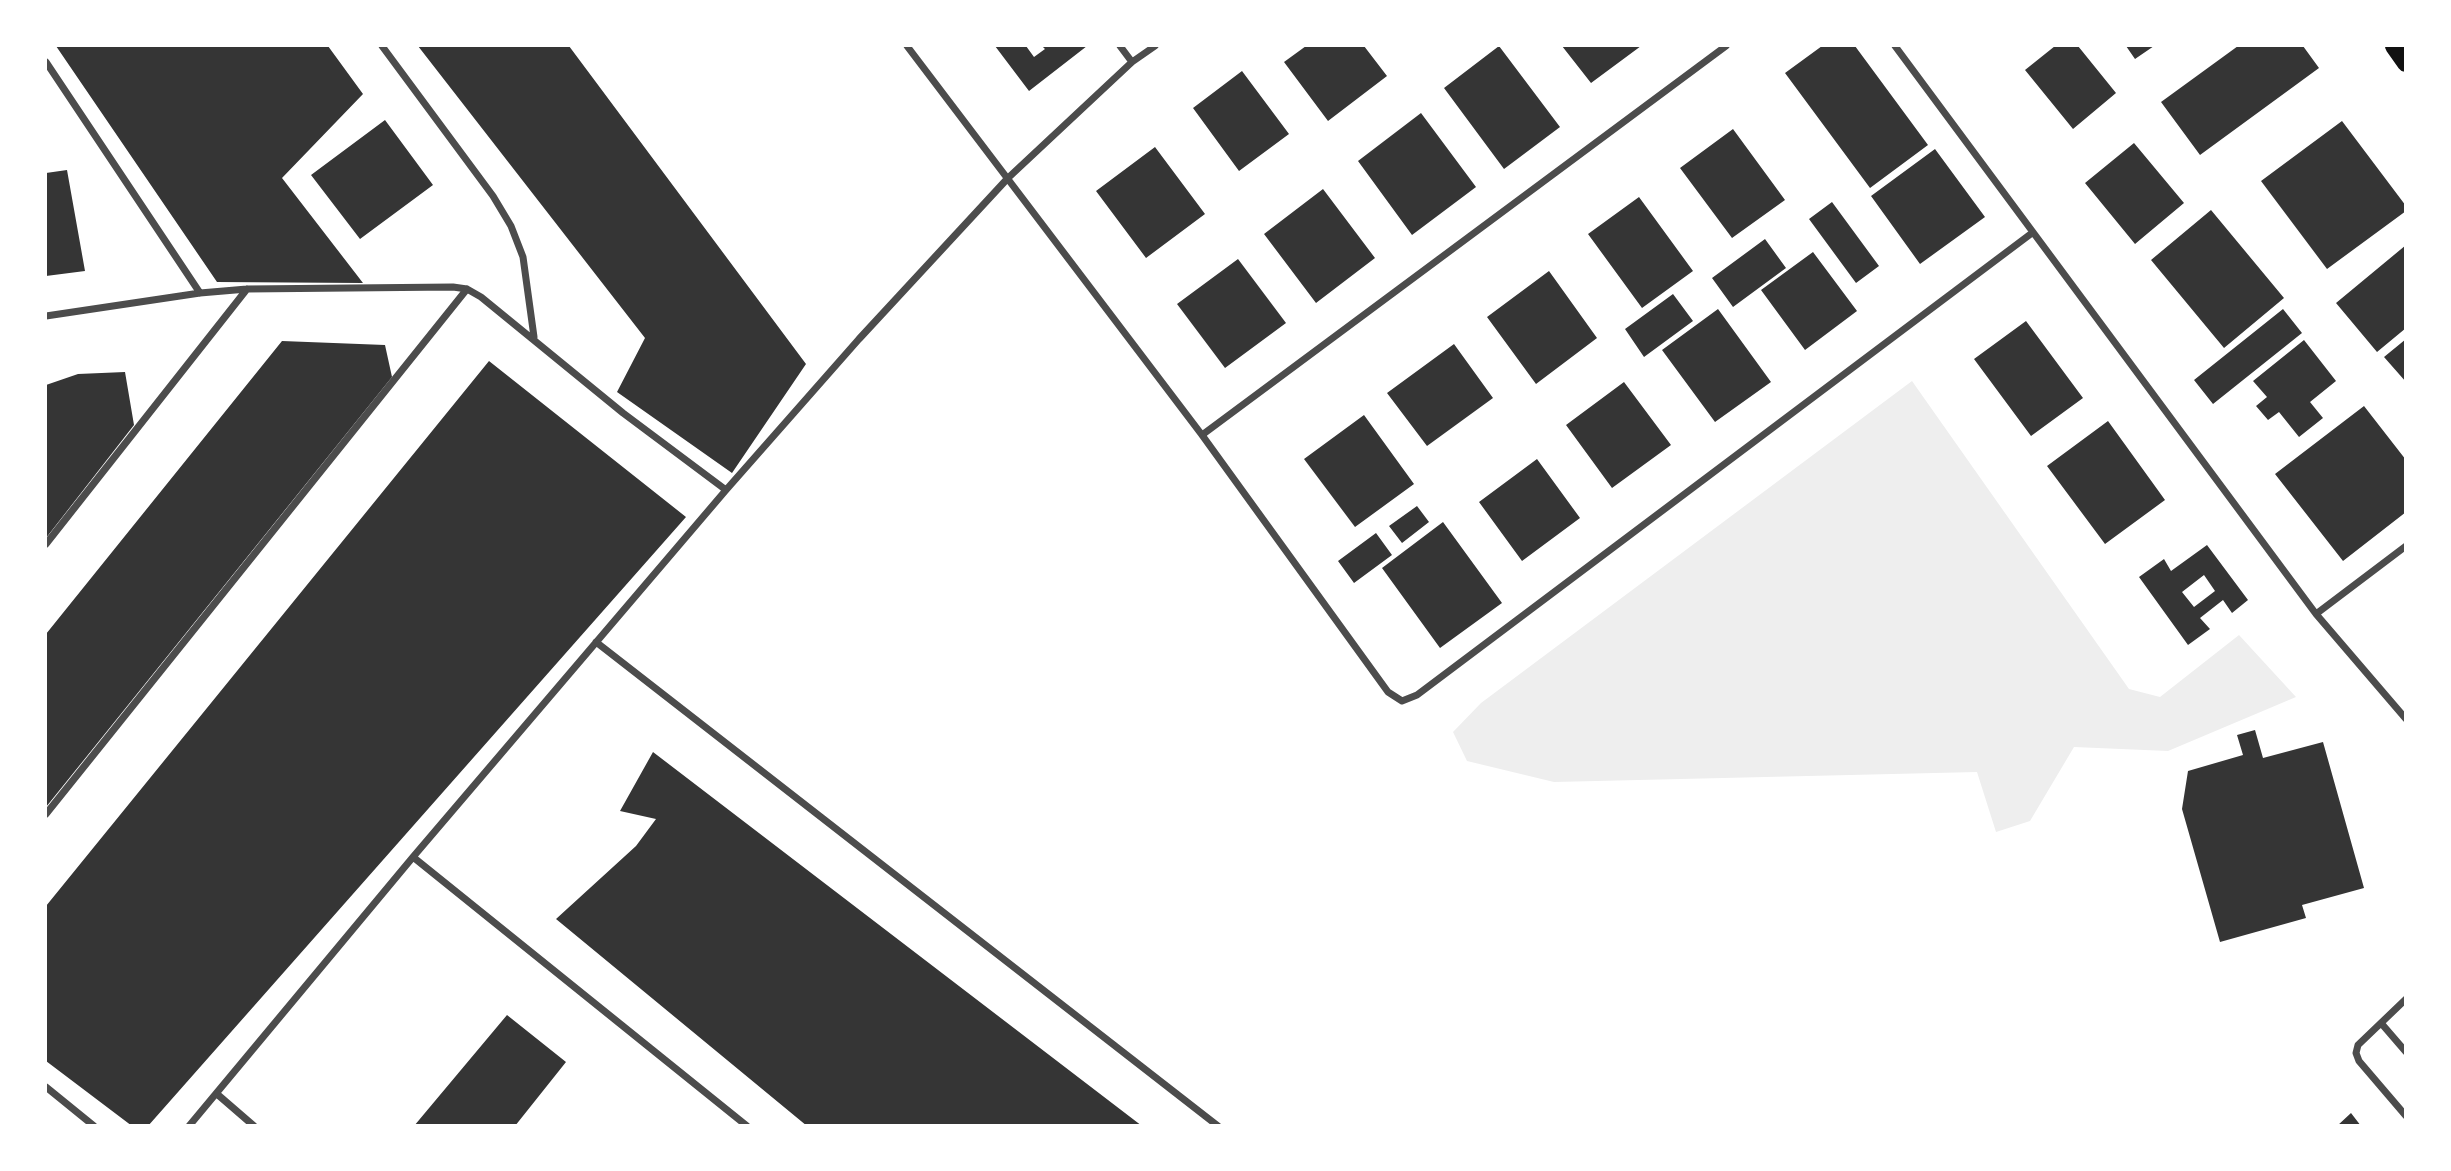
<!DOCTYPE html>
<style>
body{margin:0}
#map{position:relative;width:2451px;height:1171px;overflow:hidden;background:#fff;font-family:Commissioner,sans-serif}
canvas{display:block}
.frame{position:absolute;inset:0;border:47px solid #fff;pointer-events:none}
</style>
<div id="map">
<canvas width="2451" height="1171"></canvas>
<div class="frame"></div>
</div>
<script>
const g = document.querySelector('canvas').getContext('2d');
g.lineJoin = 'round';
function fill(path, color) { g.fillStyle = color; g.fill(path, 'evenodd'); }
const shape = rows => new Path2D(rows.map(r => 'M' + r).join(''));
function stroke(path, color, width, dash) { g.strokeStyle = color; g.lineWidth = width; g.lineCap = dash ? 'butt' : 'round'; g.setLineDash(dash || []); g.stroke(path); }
fill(shape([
 [1912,381,2129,689,2160,697,2239,635,2296,697,2168,751,2074,747,2030,821,1996,832,1977,772,1554,782,1467,761,1453,732,1481,703]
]), '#eee');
fill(shape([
 [56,46,328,46,363,94,282,178,363,283,217,282],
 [418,46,569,46,806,364,732,473,617,392,645,338],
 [995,46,1026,46,1034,57,1045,49,1042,46,1087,46,1029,91],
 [1306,46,1364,46,1387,76,1328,121,1284,62],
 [1499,46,1560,127,1504,169,1444,88],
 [1562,46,1641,46,1591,83],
 [1822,46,1855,46,1928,145,1870,188,1785,73],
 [2055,46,2078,46,2116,93,2073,129,2025,70],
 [2126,46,2154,46,2135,59],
 [2238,46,2303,46,2319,68,2200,155,2161,102],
 [1242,71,1289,134,1239,171,1193,108],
 [1421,113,1476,187,1412,235,1358,161],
 [385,120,433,185,360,239,311,175],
 [2342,121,2406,206,2406,211,2327,269,2261,181],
 [1733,129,1785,200,1732,238,1680,168],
 [2134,143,2184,203,2135,244,2085,183],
 [1155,147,1205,214,1146,258,1096,191],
 [1935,149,1985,217,1920,264,1871,196],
 [67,170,85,271,46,276,46,173],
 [1323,189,1375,258,1316,303,1264,234],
 [1639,197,1693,271,1642,308,1588,234],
 [1832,202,1879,266,1856,283,1809,219],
 [2211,210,2284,298,2224,348,2151,260],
 [1765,239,1786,268,1733,307,1712,278],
 [2406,245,2406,328,2377,352,2336,303],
 [1813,252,1857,311,1805,350,1761,290],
 [1238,259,1286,323,1225,368,1177,304],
 [1549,271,1597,338,1536,384,1487,317],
 [1673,294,1693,321,1644,357,1625,329],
 [1718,309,1771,382,1715,422,1662,350],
 [2283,309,2302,333,2213,404,2194,380],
 [2026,321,2083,398,2031,436,1974,359],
 [2406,339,2406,382,2384,357],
 [2304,340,2336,381,2310,402,2323,418,2299,437,2279,412,2268,420,2256,406,2267,397,2253,381],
 [282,341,385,345,392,377,46,807,46,634],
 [1454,344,1493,398,1427,446,1387,393],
 [489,361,686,517,148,1126,132,1126,46,1061,46,906],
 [125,372,134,425,46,538,46,385,78,374],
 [1624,382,1671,445,1612,488,1566,425],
 [2364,406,2406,460,2406,512,2343,561,2275,474],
 [1364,415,1414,484,1355,527,1304,459],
 [2108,421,2165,500,2105,544,2047,466],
 [1537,459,1580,518,1522,561,1479,502],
 [1417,506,1429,522,1402,543,1389,526],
 [1443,522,1502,603,1440,648,1382,568],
 [1376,533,1392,555,1354,583,1338,561],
 [2207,545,2248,600,2232,613,2223,600,2200,618,2210,629,2188,645,2139,577,2164,559,2171,571],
 [2204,575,2215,591,2194,607,2182,592],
 [2255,730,2263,758,2323,742,2364,888,2302,905,2306,918,2220,942,2182,809,2188,771,2243,755,2237,735],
 [653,752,1142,1126,807,1126,556,919,636,846,656,819,620,811],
 [507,1015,566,1062,515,1126,414,1126],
 [2351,1113,2361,1126,2337,1126]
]), '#353535');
stroke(shape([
 [382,46,493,196,511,226,523,257,534,337],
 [907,46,1202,435,1388,692,1402,701,1417,695,2032,233],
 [1120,46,1132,62],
 [1895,46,2316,614,2406,719],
 [46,62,200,293],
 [46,316,200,293,247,289,453,287,467,289,481,297,623,413,726,490],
 [1202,435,1726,46],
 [46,544,247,289],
 [2316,614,2406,546],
 [596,642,1218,1126],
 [46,814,467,289],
 [413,857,747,1126],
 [2406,999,2358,1045,2356,1053,2359,1061,2406,1116],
 [2381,1023,2406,1052],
 [46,1087,94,1126],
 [217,1094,254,1126],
 [189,1126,413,857,726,490,859,339,1008,178,1132,62,1155,46]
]), '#4c4c4c', 7);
stroke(shape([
 [2394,46,2406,63]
]), '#111', 18);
</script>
